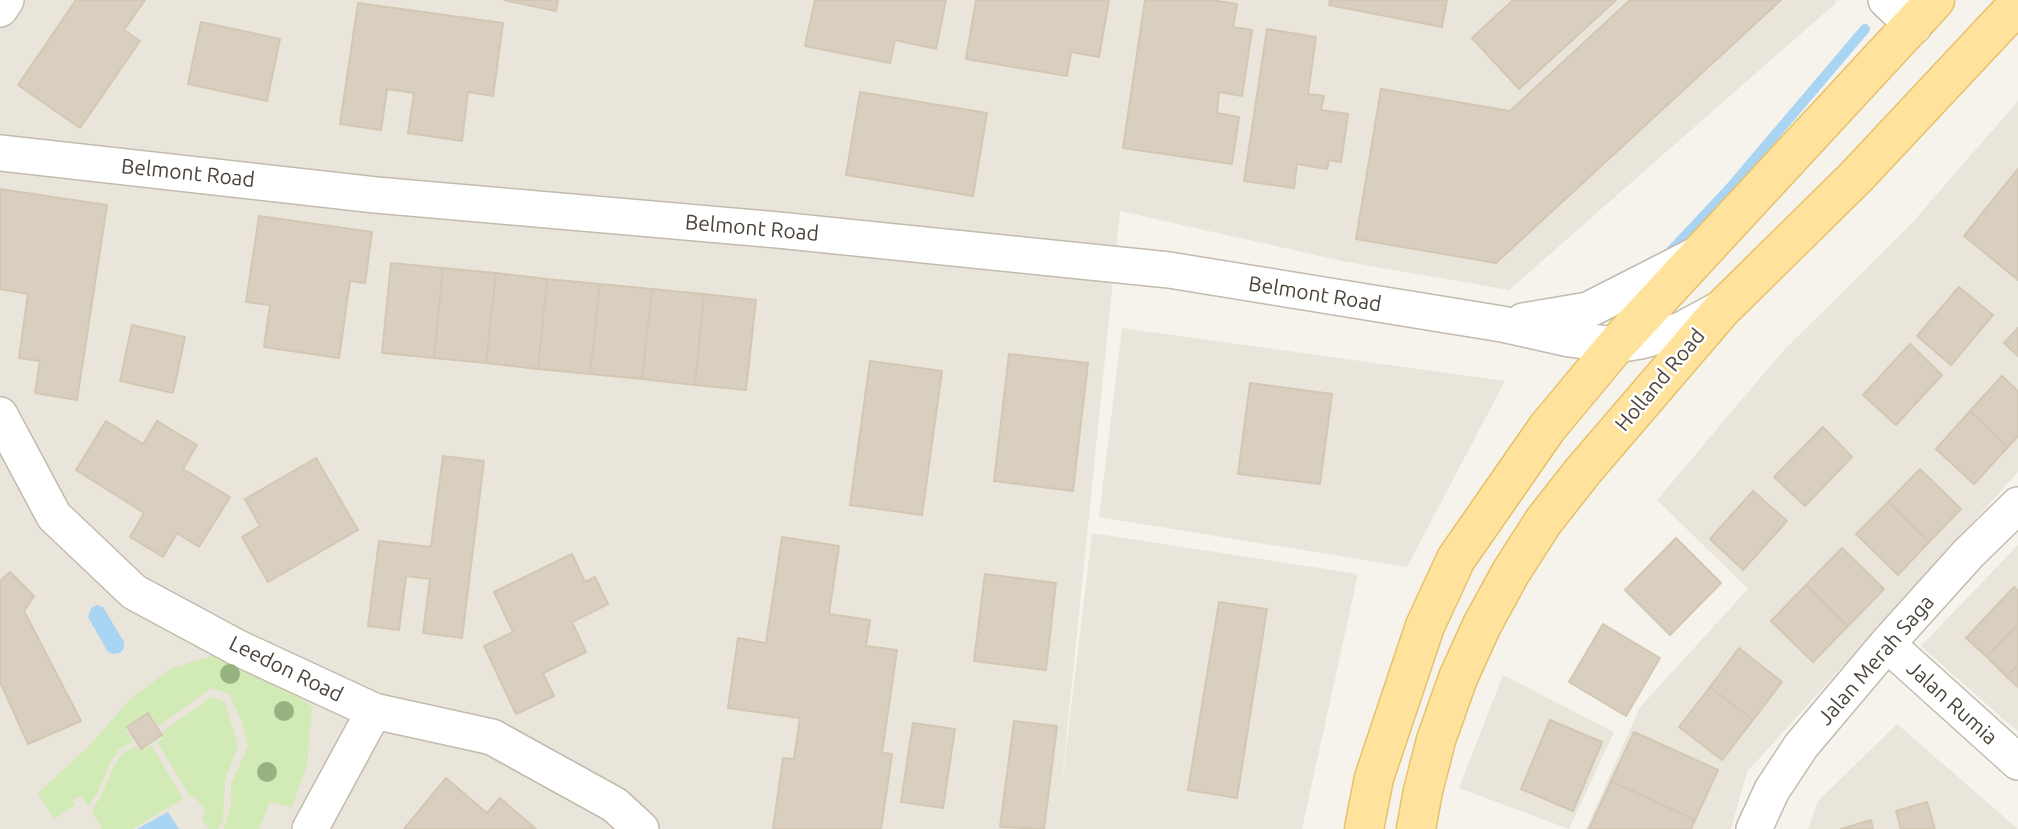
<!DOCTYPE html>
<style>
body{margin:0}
canvas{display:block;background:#f6f3ec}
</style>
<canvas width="2018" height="829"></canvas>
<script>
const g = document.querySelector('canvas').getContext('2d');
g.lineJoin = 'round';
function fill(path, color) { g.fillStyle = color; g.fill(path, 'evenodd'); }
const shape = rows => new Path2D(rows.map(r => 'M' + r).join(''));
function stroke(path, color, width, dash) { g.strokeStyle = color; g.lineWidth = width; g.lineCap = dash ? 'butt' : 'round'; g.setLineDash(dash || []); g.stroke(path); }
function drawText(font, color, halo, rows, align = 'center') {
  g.font = font + ' Ubuntu,sans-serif'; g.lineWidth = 5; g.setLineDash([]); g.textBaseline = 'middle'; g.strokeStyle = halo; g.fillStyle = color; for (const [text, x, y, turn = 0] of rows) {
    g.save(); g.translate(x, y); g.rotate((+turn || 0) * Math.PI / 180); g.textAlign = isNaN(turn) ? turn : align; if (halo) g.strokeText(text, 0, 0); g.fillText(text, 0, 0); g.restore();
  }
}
fill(shape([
 [0,0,1835,0,1837,2,1509,290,1342,261,1120,211,1060,800,1092,533,1358,574,1302,829,0,829],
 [2018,101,2018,472,1747,772,1731,829,1586,829,1640,707,1748,589,1657,500,1781,353,1911,224],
 [1122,328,1505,381,1407,567,1099,517],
 [2018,545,2018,732,1921,646],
 [1503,675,1614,732,1569,829,1459,788],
 [1897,724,2018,829,1808,829,1818,801]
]), '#eae5da');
fill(shape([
 [222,653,286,687,312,707,307,765,292,807,270,802,259,829,224,829,231,805,231,784,248,746,241,720,229,694,211,688,159,726,148,712,125,728,133,742,119,749,110,763,97,794,88,806,81,796,73,800,75,805,54,819,38,793,89,746,130,699,172,668],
 [211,697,224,701,238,745,225,780,223,821,217,829,209,829,201,818,206,812,195,797,191,798,157,742,162,739,162,732],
 [136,746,139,750,152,746,183,799,132,829,102,829,92,810,101,796,114,766,122,754]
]), '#d2eab5');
fill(shape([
 [97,605,103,607,124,642,124,648,120,653,113,654,108,652,88,617,91,608],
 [168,812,179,829,137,829]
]), '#a9d4f2');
stroke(shape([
 [1669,253,1730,188,1865,29]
]), '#a9d4f2', 10);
const building = shape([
 [76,0,145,0,124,30,140,41,80,128,18,85,76,0],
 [504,0,558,0,556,11,504,0],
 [815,0,946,0,936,49,895,40,890,63,805,46,815,0],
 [976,0,1109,0,1099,57,1071,52,1067,76,966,59,976,0],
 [1145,0,1211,0,1237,4,1233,27,1252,30,1242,96,1219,92,1217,113,1239,117,1232,164,1123,148,1145,0],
 [1330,0,1447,0,1442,27,1329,5,1330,0],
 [1513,0,1616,0,1519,89,1472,38,1513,0],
 [1630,0,1781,0,1496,263,1356,239,1381,89,1510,111,1630,0],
 [358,3,503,23,493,96,468,92,462,141,408,133,414,93,387,89,381,130,340,124,358,3],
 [201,22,280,39,267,101,188,84,201,22],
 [1267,29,1316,37,1308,94,1324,96,1321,110,1348,114,1341,162,1329,160,1327,169,1297,164,1294,188,1244,181,1267,29],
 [860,92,987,113,973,196,846,175,860,92],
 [2018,169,2018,280,1964,236,2018,169],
 [0,189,107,205,77,400,35,393,40,361,19,358,28,294,0,289,0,189],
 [259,216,372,232,365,283,350,281,339,358,264,347,270,305,246,302,259,216],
 [391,263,443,268,434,358,382,353,391,263],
 [443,268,496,273,486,363,434,358,443,268],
 [496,273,547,279,538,369,486,363,496,273],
 [547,279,600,284,590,374,538,369,547,279],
 [600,284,652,289,642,379,590,374,600,284],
 [1959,287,1993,315,1951,365,1917,336,1959,287],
 [652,289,704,294,695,385,642,379,652,289],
 [704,294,756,300,746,390,695,385,704,294],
 [132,325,185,337,173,393,120,381,132,325],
 [2018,328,2018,356,2004,343,2018,328],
 [1910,344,1942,375,1896,425,1863,395,1910,344],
 [1009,354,1088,363,1073,491,994,481,1009,354],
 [870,361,942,371,922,515,850,505,870,361],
 [2002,376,2018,391,2018,436,2008,447,1970,411,2002,376],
 [1250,383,1332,394,1320,484,1238,474,1250,383],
 [1970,411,2008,447,1974,484,1936,449,1970,411],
 [106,421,143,444,157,421,197,445,183,469,230,497,199,547,177,533,163,557,130,537,144,513,76,470,106,421],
 [1823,427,1852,457,1805,506,1774,477,1823,427],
 [443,456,484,461,462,638,423,633,430,579,406,576,399,630,368,626,379,541,431,547,443,456],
 [316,458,358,530,268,582,242,537,260,526,245,499,316,458],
 [1920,469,1961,509,1929,542,1888,502,1920,469],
 [1753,491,1787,521,1743,570,1710,539,1753,491],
 [1888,502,1929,542,1898,575,1856,534,1888,502],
 [782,537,839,546,829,614,870,620,866,646,897,650,882,753,892,754,881,829,773,829,783,758,794,759,800,718,728,708,738,638,766,643,782,537],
 [1676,538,1721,583,1670,635,1625,590,1676,538],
 [1842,548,1884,589,1848,626,1806,585,1842,548],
 [572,554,585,582,595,577,608,604,572,622,586,652,543,673,554,696,516,714,484,646,513,632,494,592,572,554],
 [10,572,34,596,24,611,81,721,28,744,0,682,0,581,10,572],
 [985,574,1056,583,1046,670,974,661,985,574],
 [1806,585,1848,626,1813,662,1771,621,1806,585],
 [2014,587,2018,591,2018,624,1987,657,1966,638,2014,587],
 [1219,602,1267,609,1237,798,1188,790,1219,602],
 [1603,624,1660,658,1626,716,1569,682,1603,624],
 [2018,624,2018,665,2007,677,1987,657,2018,624],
 [1739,648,1782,682,1753,720,1710,687,1739,648],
 [2018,665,2018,687,2007,677,2018,665],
 [1710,687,1753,720,1722,760,1679,727,1710,687],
 [148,713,162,735,141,749,127,727,148,713],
 [1550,720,1602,742,1573,811,1521,789,1550,720],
 [1014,721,1057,726,1044,829,1000,827,1014,721],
 [913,723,955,729,943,808,901,802,913,723],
 [1634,732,1718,770,1695,820,1611,781,1634,732],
 [446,778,487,813,500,798,536,829,404,829,446,778],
 [1611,781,1695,820,1691,829,1589,829,1611,781],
 [1927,802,1935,829,1901,829,1896,811,1927,802],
 [1871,820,1873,829,1841,829,1871,820]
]);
fill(building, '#d8cfc1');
stroke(building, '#d3c7b4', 2);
const minor = shape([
 [1886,0,1914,26],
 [0,9,6,0],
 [0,153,376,195,778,230,1169,270,1502,324,1569,339,1616,345,1641,341,1681,330,1720,309],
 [1523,321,1588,310,1694,256],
 [0,415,54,516,134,592,238,648,374,711,492,737,615,805,641,829],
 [1887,644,2018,762],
 [310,829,374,711],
 [1754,829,1772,790,1801,746,1887,644,1968,554,2018,505]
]);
const major = shape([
 [1364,829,1374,778,1425,626,1456,559,1547,428,1616,345,1935,0],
 [1416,829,1423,791,1436,740,1458,678,1482,625,1511,572,1543,522,1583,471,1722,309,1856,177,2018,4]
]);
stroke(minor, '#c2bbae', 38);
stroke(major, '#e6c16a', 41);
stroke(minor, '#fff', 35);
stroke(major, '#ffe39c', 38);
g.fillStyle = '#97b381';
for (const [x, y] of [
 [230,674],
 [284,711],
 [267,772]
]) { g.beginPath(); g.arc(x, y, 10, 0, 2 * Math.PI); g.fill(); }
drawText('21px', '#4b4439', '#fff', [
 ["Belmont Road",188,173,6],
 ["Belmont Road",752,228,5],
 ["Belmont Road",1315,294,9],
 ["Holland Road",1660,380,-50],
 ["Jalan Merah Saga",1876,660,-49],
 ["Leedon Road",286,669,26],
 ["Jalan Rumia",1952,703,42]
]);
</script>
